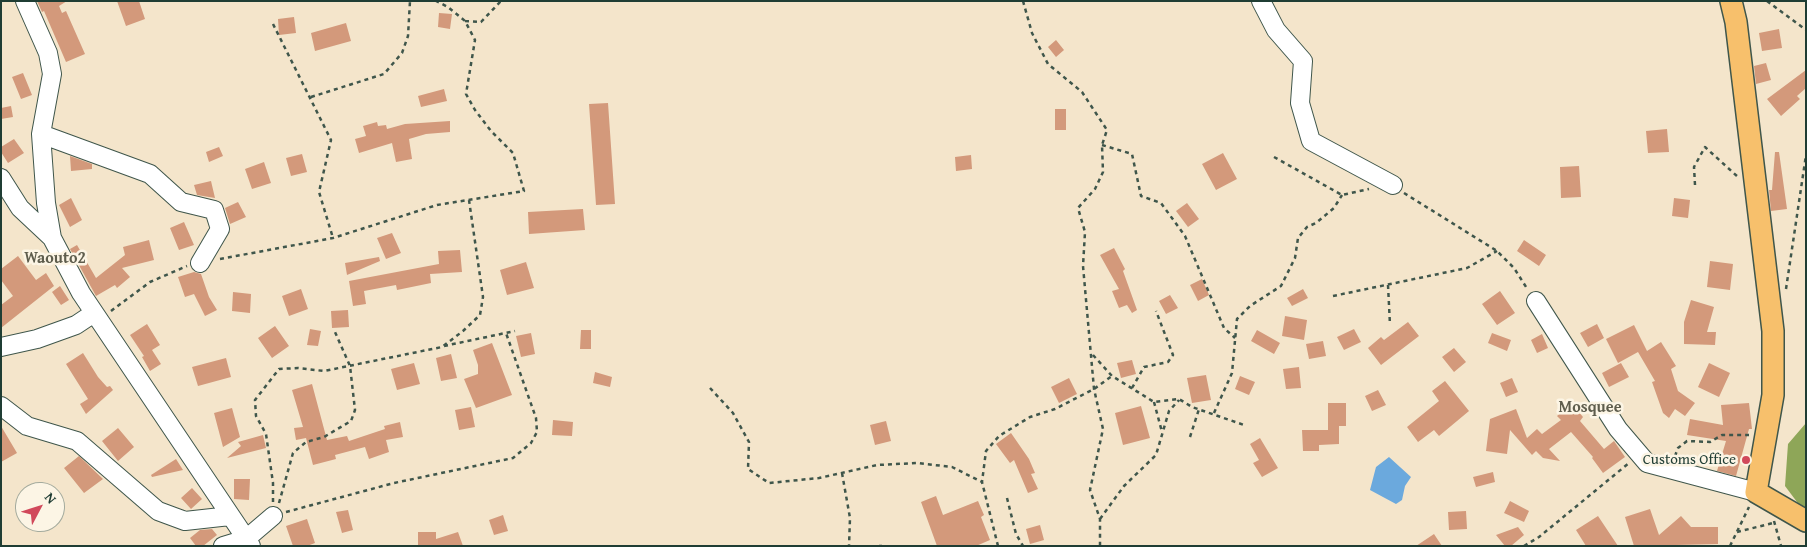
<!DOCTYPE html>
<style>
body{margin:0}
#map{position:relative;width:1807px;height:547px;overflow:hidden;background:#f4e5cb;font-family:"Gentium Book Plus",serif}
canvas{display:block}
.frame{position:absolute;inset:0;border:2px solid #1f3d34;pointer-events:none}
.north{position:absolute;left:15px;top:482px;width:50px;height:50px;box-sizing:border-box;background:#fcf5e5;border:1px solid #a4ab9e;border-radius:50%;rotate:50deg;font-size:14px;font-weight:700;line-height:20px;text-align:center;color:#1f3d34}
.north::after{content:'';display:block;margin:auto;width:18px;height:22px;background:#d1495b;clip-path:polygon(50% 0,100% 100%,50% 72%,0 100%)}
</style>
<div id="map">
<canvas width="1807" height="547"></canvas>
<div class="frame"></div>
<div class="north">N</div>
</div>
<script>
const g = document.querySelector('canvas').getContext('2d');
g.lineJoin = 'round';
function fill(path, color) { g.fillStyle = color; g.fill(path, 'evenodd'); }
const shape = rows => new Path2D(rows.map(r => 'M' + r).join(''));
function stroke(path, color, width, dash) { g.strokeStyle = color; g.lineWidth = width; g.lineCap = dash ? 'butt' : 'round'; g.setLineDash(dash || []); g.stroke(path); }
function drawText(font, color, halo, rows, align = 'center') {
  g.font = font + ' "Gentium Book Plus",serif'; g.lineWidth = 5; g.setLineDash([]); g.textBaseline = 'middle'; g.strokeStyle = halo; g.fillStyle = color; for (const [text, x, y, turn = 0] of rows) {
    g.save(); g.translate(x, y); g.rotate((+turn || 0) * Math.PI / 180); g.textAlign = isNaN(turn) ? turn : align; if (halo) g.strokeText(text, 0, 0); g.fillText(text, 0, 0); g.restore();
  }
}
fill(shape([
 [1806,423,1805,475,1806,514,1785,486,1788,444]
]), '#8ea658');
fill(shape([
 [1389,457,1411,477,1405,486,1402,500,1396,504,1370,490,1376,467]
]), '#6ba9dd');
fill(shape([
 [37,1,67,1,59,6,62,13,66,11,85,54,66,62,44,11,42,12],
 [117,1,139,1,145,19,126,26],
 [439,13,452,14,450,29,438,27],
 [294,17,296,33,279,35,278,19],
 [346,23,351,41,315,51,311,33],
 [1779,29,1782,48,1762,51,1759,33],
 [1056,40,1064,50,1056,57,1048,47],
 [1766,63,1771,80,1756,84,1754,66],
 [1806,70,1806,88,1797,96,1800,99,1781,116,1767,99],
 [23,73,32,95,21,99,12,77],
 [444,89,447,101,421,107,418,96],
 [608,103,615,204,596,205,589,104],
 [11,106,13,117,1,119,1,108],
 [1055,109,1066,109,1066,130,1055,130],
 [450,121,450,132,426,134,409,139,412,159,396,162,392,143,359,153,355,139,366,136,363,126,377,122,378,126,386,125,387,129,405,124],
 [1667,129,1669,152,1648,153,1646,131],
 [14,139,24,153,8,163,1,152,1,147],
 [219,147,223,156,209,162,206,152],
 [1775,152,1779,152,1787,209,1771,211,1769,190,1772,190],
 [1223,153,1237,179,1216,190,1202,164],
 [302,154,307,172,291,176,286,158],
 [971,155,972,169,956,171,955,157],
 [70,156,92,164,92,169,71,171],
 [264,162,271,183,252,189,245,169],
 [1579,166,1581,197,1561,198,1560,167],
 [211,181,215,198,197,195,194,185],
 [71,198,82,220,70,227,59,205],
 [1674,198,1690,200,1688,218,1672,216],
 [238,202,246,217,230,224,225,208],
 [1187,203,1199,219,1188,227,1176,211],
 [583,209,585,230,529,234,528,212],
 [184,222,194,245,179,250,170,228],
 [392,233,401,253,386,259,377,238],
 [149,240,154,260,122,268,130,277,117,288,115,285,96,296,70,249,77,245,96,278,125,255,123,247],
 [1524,240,1546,255,1539,266,1517,251],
 [1114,248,1125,269,1123,271,1137,310,1132,313,1127,305,1119,308,1112,291,1119,289,1100,255],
 [460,250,462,272,430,274,431,283,397,290,396,285,364,291,366,304,353,306,349,281,439,264,438,251],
 [18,256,36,280,46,273,54,286,1,328,1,305,13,296,1,280,1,269],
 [379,257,380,261,347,275,345,263],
 [1710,261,1733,264,1730,290,1707,287],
 [526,262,534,288,507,295,500,270],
 [194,272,201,274,209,297,217,310,205,316,194,294,185,297,178,277],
 [1202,279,1209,295,1198,301,1190,285],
 [60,286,69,300,61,305,52,292],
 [301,289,308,309,289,316,282,296],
 [1303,289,1308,298,1292,306,1287,298],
 [1500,291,1515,313,1497,325,1482,304],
 [233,292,251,294,250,313,232,311],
 [1170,295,1178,308,1166,314,1159,301],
 [1691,300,1714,307,1707,332,1716,332,1715,345,1684,344,1684,322],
 [348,310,349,327,332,328,331,311],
 [1285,316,1307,320,1304,340,1282,336],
 [1408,322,1419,336,1381,365,1368,348,1381,337,1384,340],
 [147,324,160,345,152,350,161,364,150,371,142,357,144,356,130,335],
 [1597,324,1604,338,1588,347,1580,333],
 [1634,325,1647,351,1661,342,1676,366,1671,369,1678,391,1695,403,1685,416,1675,409,1669,418,1663,413,1652,382,1655,381,1638,352,1618,363,1606,339],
 [275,326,289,346,272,358,258,338],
 [310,329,321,331,318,346,307,345],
 [1354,329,1361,342,1344,350,1337,337],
 [581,330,591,330,591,349,580,349],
 [1257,330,1280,343,1274,354,1251,341],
 [531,333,535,354,521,357,516,336],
 [1492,333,1511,340,1507,351,1488,343],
 [1542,334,1548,348,1537,353,1531,340],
 [1323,341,1326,356,1309,359,1306,344],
 [492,343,512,395,476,408,464,379,478,374,478,365,473,350],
 [1454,348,1466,362,1454,372,1442,357],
 [83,353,98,377,107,387,110,386,113,390,86,414,80,404,88,399,66,364],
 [451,354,457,378,441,381,436,358],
 [226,358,231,377,198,386,192,367],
 [1132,360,1136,374,1121,378,1117,363],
 [414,363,420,384,397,390,391,369],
 [1621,363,1629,377,1609,387,1602,373],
 [1709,363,1730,373,1719,397,1698,387],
 [1299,367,1301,388,1286,389,1283,369],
 [595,372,612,377,610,387,593,383],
 [1206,375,1211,400,1192,403,1187,378],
 [1240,376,1255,382,1249,395,1235,389],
 [1069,378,1077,394,1059,403,1051,387],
 [1512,378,1518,392,1506,397,1500,383],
 [1445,381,1469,411,1439,436,1434,430,1418,442,1407,427,1439,401,1432,391],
 [312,384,327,440,347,436,349,441,385,429,384,426,400,422,403,437,386,440,389,452,369,459,365,447,335,455,336,459,313,465,306,438,296,440,294,428,303,427,292,390],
 [1378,390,1386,405,1372,411,1365,396],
 [1328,403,1346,403,1346,426,1339,426,1339,444,1319,445,1319,451,1303,451,1302,430,1328,430],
 [1571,403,1583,417,1580,421,1604,449,1614,441,1625,457,1603,473,1592,458,1593,457,1571,432,1549,449,1560,461,1543,458,1536,451,1532,455,1510,430,1507,454,1486,451,1490,419,1516,409,1527,438,1537,429,1542,434,1561,420,1557,416],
 [1749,403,1752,429,1749,429,1736,476,1717,471,1726,441,1687,435,1690,419,1723,425,1721,405],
 [1141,406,1150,438,1123,445,1115,413],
 [471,407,475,427,459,430,455,410],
 [232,408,240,437,223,447,214,413],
 [553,420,573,422,572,436,552,435],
 [886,421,891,441,875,445,870,425],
 [1,426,17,453,1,462],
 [118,428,134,447,118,461,102,441],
 [1011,433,1029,459,1035,473,1031,474,1038,489,1028,493,1014,460,1010,463,996,444],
 [263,435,266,448,227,458,241,446,238,442],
 [1260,438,1278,468,1262,477,1253,463,1259,460,1250,444],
 [79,456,103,479,84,493,64,468],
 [176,459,183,470,152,477,151,475],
 [1493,472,1495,482,1476,487,1473,477],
 [234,479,250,479,249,500,234,499],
 [192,488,202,499,191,509,181,498],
 [936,496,943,515,978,501,984,515,981,517,990,540,976,546,937,546,921,502],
 [1510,501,1529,511,1524,522,1504,513],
 [1650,509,1659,535,1681,516,1691,527,1718,527,1718,544,1634,546,1625,517],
 [348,510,353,530,342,533,336,512],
 [1466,511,1467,529,1449,530,1448,512],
 [503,515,508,531,494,535,489,520],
 [1598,516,1618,546,1586,546,1576,530],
 [307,519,315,543,307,546,293,546,286,526],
 [1040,525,1044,540,1030,544,1026,529],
 [1518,527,1524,535,1511,546,1505,546,1496,535],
 [212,529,217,535,203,546,196,546,190,538,200,530],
 [418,532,436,532,436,539,458,532,463,546,418,546],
 [1434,534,1442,546,1416,546]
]), '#d3997b');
const minor = shape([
 [25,1,48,53,52,74,41,134,46,203,52,238,81,293,251,546],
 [1261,1,1276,30,1303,61,1300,103,1311,141,1393,185],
 [41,134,150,174,181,202,214,210,220,229,200,263],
 [1,178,20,208,52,238],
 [1536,301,1618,429,1647,463,1756,492],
 [1,347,37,339,76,325,94,313],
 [1,406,27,426,77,441,158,511,185,521,230,516],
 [223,546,246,539,273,516]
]);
const major = shape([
 [1731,1,1736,22,1773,331,1773,395,1756,492,1806,521]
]);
stroke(minor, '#3f564b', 20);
stroke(major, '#3f564b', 24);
stroke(shape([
 [1023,1,1032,33,1048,64,1082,92,1107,130,1102,145,1103,172,1095,189,1078,208,1085,232,1083,266,1094,389,1103,429,1090,490,1100,519,1100,546],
 [1767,1,1806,30],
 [465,21,481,22,501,1],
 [273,24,331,140,319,192,333,238],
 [311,97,384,74,402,53,408,36,410,1],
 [1102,145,1132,154,1141,196,1161,203,1185,236,1224,328,1235,338],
 [1274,157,1342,195,1369,189],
 [1695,185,1694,167,1705,147,1738,177],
 [1404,193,1497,251,1514,268,1528,290],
 [220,259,333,238,437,205,524,191,513,153,491,131,475,110,466,94,475,40,465,21,448,7,436,1],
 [1388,285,1390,325],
 [1786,289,1806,155],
 [1333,296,1467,268,1497,251],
 [111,311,150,282,187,266],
 [444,346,515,331],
 [1093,355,1112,376,1154,402,1179,399,1192,407,1244,425],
 [710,388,733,413,749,442,748,469,769,483,819,478,877,465,917,463,952,467,982,482],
 [1132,388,1144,367,1168,362,1173,355,1156,311],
 [1154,402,1162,432],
 [1214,413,1232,373,1237,319,1250,306,1281,286,1295,258,1298,238,1307,227,1316,223,1334,208,1342,195],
 [1190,437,1199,409],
 [1675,456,1678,448,1687,441,1710,442,1722,435,1749,435],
 [842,473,850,518,849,546],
 [1007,498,1016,534,1023,546],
 [273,502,273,483,266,434,256,416,255,400,279,369,298,368,324,371,442,347,463,331,480,315,483,297,469,200],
 [279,503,293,453,306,442,324,437,351,421,355,410,350,366,335,332],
 [286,512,394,483,513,458,531,443,537,432,536,418,506,333],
 [1100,519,1124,486,1156,455,1169,411,1179,400],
 [1774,521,1781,546],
 [1737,532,1773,523],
 [879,546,882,546],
 [998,546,982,482,986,451,999,436,1030,417,1055,409,1094,389,1112,376],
 [1524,546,1539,537,1629,463],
 [1730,546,1749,507]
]), '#3f564b', 2.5, [4, 4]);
stroke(minor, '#fff', 18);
stroke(major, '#f7c06c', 21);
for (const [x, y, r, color] of [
 [1746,460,5,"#d1495b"]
]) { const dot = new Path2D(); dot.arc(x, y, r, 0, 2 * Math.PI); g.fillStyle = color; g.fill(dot); stroke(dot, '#fcf5e5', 2); }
drawText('15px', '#1f3d34', '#fcf5e5', [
 ["Customs Office",1736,460]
], 'right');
drawText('bold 16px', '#5e5d4d', '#fcf5e5', [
 ["Waouto2",55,259],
 ["Mosquee",1590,408]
]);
</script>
